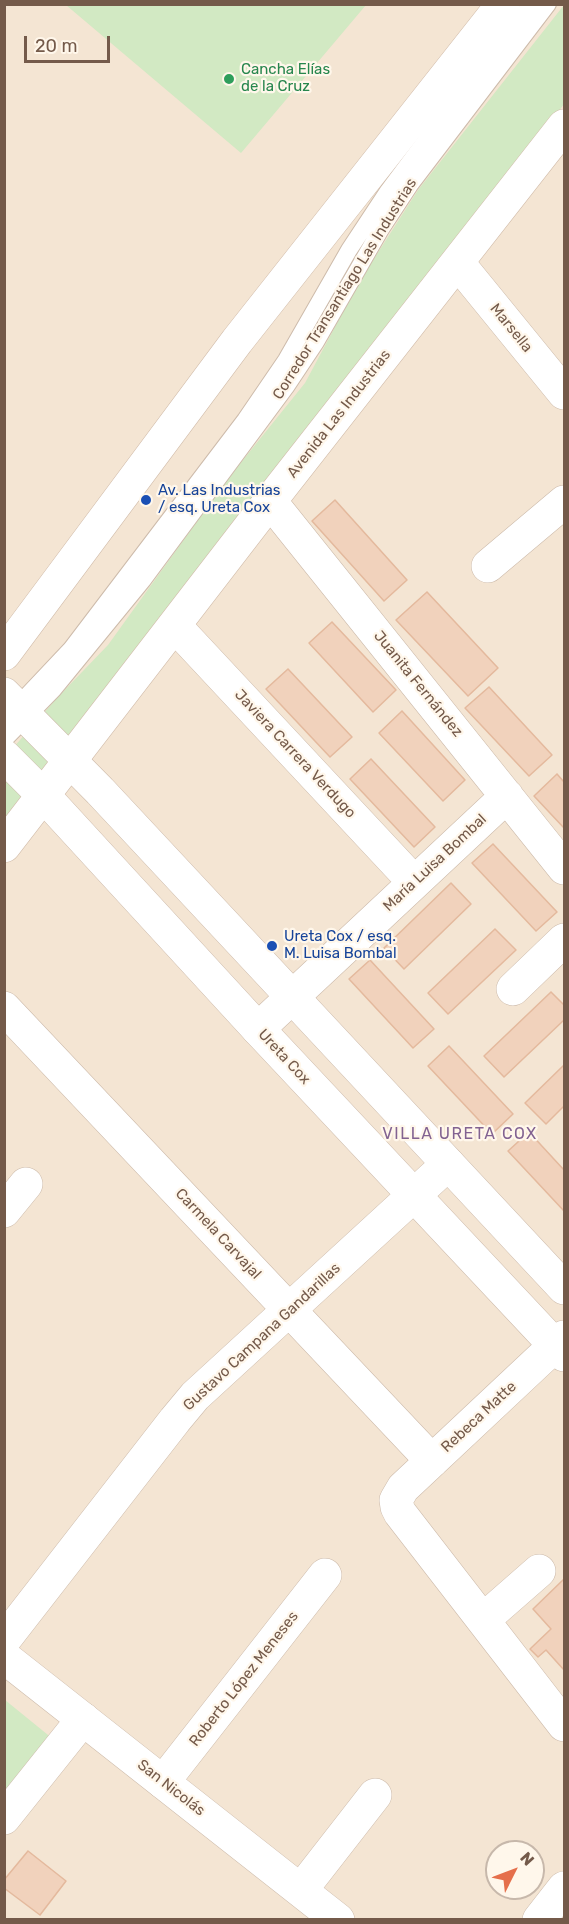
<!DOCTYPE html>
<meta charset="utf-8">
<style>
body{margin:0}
#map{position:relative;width:569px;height:1924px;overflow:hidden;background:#fcf3e4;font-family:Rubik,sans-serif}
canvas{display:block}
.frame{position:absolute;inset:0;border:6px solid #745a4a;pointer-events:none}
.north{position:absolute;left:485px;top:1840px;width:60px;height:60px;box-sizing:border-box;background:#fff7eb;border:2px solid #c7b8ab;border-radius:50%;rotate:48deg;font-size:16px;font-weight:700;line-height:24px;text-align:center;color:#745a4a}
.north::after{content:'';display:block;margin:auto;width:21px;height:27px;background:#e56f4b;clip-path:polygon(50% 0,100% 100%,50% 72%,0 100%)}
.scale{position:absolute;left:24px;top:36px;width:86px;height:27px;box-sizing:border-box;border:3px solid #745a4a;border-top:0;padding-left:8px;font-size:18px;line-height:21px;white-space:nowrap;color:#745a4a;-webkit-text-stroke:4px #fff7eb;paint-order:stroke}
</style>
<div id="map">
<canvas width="569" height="1924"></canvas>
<div class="frame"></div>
<div class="north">N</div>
<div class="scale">20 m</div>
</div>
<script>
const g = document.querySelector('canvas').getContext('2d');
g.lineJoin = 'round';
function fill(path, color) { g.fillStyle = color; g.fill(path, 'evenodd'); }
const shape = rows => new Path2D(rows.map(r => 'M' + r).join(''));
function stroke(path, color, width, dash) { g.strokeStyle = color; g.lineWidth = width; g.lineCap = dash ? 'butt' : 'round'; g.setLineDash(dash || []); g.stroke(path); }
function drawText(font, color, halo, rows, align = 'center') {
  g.font = font + ' Rubik,sans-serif'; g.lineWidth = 4.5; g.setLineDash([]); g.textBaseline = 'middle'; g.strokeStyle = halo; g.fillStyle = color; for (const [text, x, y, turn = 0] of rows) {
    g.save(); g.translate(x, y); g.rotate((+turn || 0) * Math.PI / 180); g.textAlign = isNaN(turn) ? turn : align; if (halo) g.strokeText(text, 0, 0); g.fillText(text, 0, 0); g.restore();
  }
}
fill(shape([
 [5,5,564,5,564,1919,5,1920],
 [497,1852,533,1852,533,1888,497,1888]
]), '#f4e5d3');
fill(shape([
 [66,5,366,5,241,153],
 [564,5,564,104,491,203,5,828,5,757,57,698,108,645,226,481,305,383,359,282,418,190],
 [5,1700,69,1752,5,1834]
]), '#d2e9c3');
const building = shape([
 [335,500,407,580,384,601,312,521,335,500],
 [427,592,498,668,468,696,396,620,427,592],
 [332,622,396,690,373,712,309,643,332,622],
 [288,669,352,737,330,757,266,689,288,669],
 [489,687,552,755,529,776,465,708,489,687],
 [402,711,465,780,443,801,379,733,402,711],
 [371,759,435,827,414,847,350,779,371,759],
 [557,774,564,782,564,828,534,796,557,774],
 [493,844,557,912,536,931,472,863,493,844],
 [451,883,471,904,404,969,384,948,451,883],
 [495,929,516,950,448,1014,428,993,495,929],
 [370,960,434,1029,413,1048,349,979,370,960],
 [551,992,564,1005,564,1020,504,1077,484,1056,551,992],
 [449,1046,513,1114,492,1134,428,1066,449,1046],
 [564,1065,564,1106,546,1124,525,1103,564,1065],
 [529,1132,564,1170,564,1211,508,1151,529,1132],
 [564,1579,564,1670,546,1650,538,1657,530,1649,551,1629,533,1609,564,1579],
 [28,1851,66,1881,40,1915,4,1888,4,1880,28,1851]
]);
fill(building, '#f1d2bc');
stroke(building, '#e4b99d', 1.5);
const service = shape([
 [4,720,71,649,245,420,286,360,349,250,388,191,429,136,531,4],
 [4,740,53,690,143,580,286,387,316,342,381,229,410,185,548,4]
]);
const minor = shape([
 [458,263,564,393],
 [270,501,564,868],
 [488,566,564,502],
 [175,626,414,882],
 [513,989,564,940],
 [4,1008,432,1461],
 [258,1029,507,796],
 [4,1211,26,1184],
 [564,1337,403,1488,396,1500,397,1507,400,1513,564,1725],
 [483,1620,539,1571],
 [4,1640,175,1420,195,1396,448,1164],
 [163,1782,325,1575],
 [4,1818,83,1719],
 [301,1890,375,1795]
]);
const tertiary = shape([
 [4,694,100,791,564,1288],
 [4,756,44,796,258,1029,564,1355],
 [4,1657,338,1920],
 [539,1920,564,1888]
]);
const secondary = shape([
 [4,654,237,341,503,4],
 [4,846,270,501,564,126]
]);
stroke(service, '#cdbbab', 18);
stroke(minor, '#cdbbab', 34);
stroke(tertiary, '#cdbbab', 34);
stroke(secondary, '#d2bdab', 34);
stroke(service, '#fff', 16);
stroke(minor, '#fff', 33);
stroke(tertiary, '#fff', 33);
stroke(secondary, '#fff', 33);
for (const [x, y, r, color] of [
 [229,79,6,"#2e9e5b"],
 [146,500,6,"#1a4fb4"],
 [272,946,6,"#1a4fb4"]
]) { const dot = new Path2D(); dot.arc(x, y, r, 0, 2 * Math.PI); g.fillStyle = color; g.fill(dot); stroke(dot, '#fff7eb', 2); }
drawText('15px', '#27864d', '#fff7eb', [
 ["Cancha Elías",241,70],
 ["de la Cruz",241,87]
], 'left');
drawText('15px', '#745a4a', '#fff7eb', [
 ["Corredor Transantiago Las Industrias",345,289,-58],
 ["Marsella",511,328,51],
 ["Avenida Las Industrias",339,414,-52],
 ["Juanita Fernández",418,684,51],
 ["Javiera Carrera Verdugo",295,754,47],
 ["María Luisa Bombal",435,863,-43],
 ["Ureta Cox",284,1057,47],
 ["Carmela Carvajal",218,1234,47],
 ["Gustavo Campana Gandarillas",262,1337,-43],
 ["Rebeca Matte",479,1417,-43],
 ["Roberto López Meneses",244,1679,-52],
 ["San Nicolás",171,1788,38]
]);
drawText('15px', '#164399', '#fff7eb', [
 ["Av. Las Industrias",158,491],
 ["/ esq. Ureta Cox",158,508],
 ["Ureta Cox / esq.",284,937],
 ["M. Luisa Bombal",284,954]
], 'left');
g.letterSpacing = '1.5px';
drawText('16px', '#826291', '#fff7eb', [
 ["VILLA URETA COX",460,1134]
]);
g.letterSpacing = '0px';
</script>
